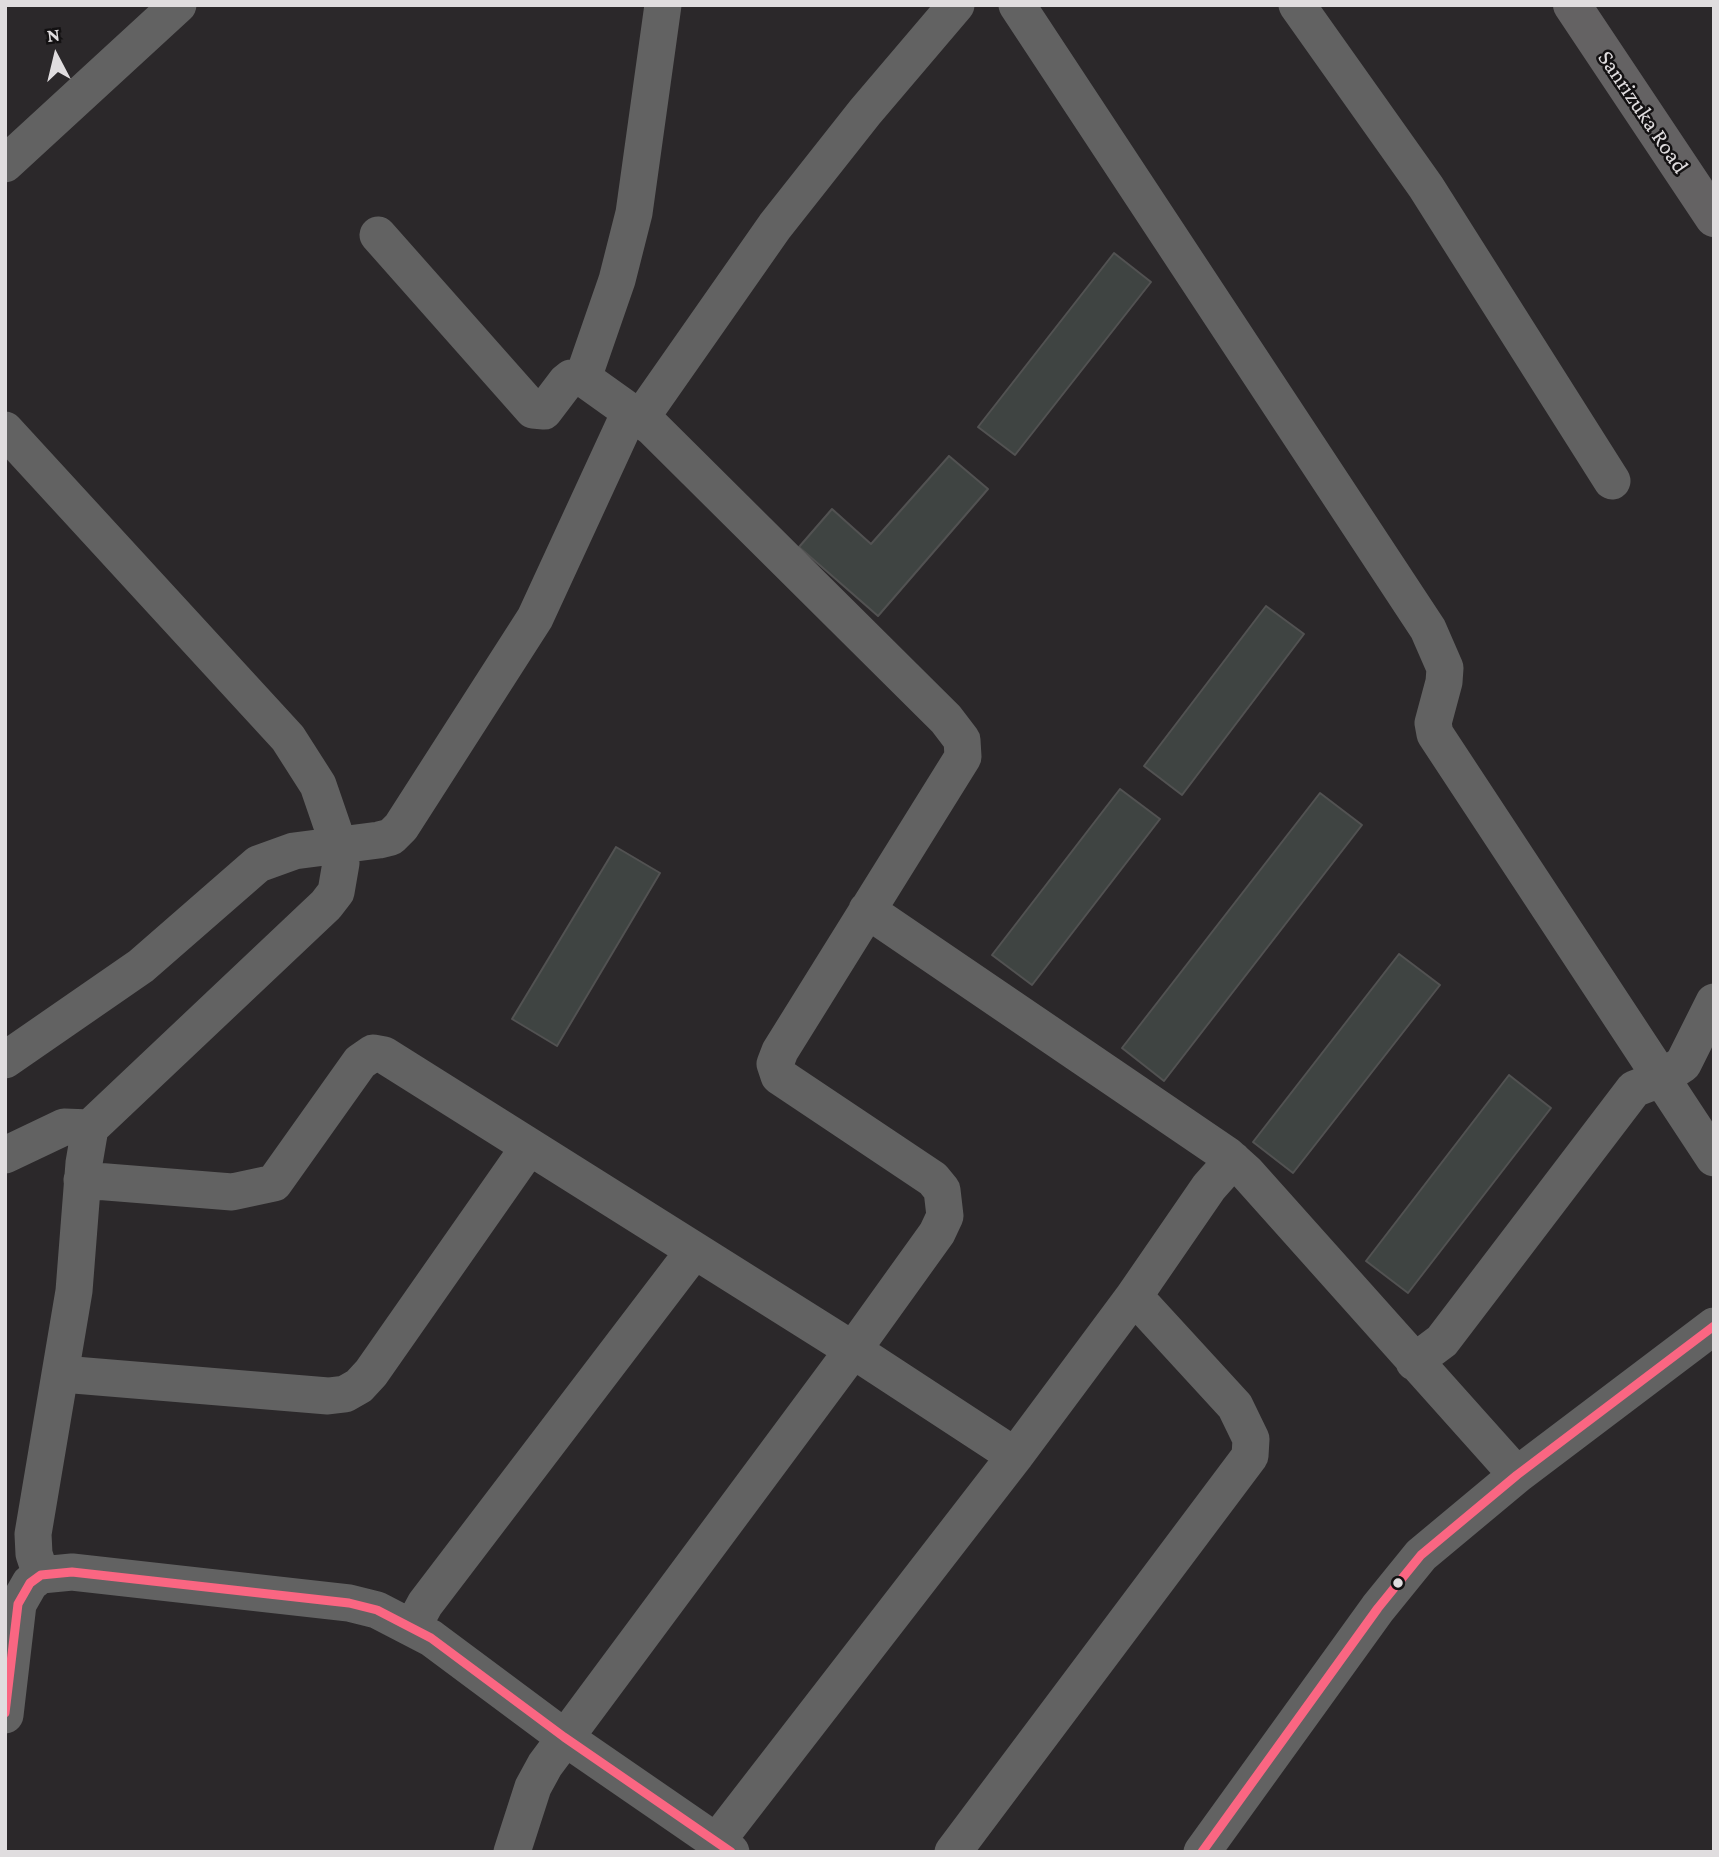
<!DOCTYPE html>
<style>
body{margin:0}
#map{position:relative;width:1719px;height:1857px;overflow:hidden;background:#2b282a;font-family:"Crimson Pro",serif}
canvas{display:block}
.frame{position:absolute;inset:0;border:7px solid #e0dddf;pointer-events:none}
.north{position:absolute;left:21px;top:21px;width:70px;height:70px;-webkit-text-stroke:5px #131112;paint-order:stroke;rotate:353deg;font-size:19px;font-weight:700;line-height:28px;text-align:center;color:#e0dddf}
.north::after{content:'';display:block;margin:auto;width:24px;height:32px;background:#e0dddf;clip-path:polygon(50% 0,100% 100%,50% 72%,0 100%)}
</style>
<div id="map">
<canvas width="1719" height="1857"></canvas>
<div class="frame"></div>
<div class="north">N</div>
</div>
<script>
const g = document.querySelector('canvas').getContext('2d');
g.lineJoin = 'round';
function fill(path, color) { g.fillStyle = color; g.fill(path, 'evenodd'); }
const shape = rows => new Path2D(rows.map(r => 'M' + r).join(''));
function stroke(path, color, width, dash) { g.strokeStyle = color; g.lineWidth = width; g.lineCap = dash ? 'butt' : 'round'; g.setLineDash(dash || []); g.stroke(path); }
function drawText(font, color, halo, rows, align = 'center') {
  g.font = font + ' "Crimson Pro",serif'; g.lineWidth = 5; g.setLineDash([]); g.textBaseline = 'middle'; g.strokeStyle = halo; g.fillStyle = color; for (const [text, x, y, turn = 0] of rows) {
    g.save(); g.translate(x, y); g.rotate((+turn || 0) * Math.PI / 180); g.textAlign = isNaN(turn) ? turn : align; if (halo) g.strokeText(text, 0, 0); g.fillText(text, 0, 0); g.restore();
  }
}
const building = shape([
 [1114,253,1151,282,1015,455,978,427,1114,253],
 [949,456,988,489,878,616,799,547,832,509,871,544,949,456],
 [1266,606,1304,634,1182,795,1144,766,1266,606],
 [1120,789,1160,819,1032,985,992,955,1120,789],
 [1320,793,1362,825,1164,1081,1122,1048,1320,793],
 [616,847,660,873,557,1046,512,1019,616,847],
 [1399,954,1440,985,1293,1173,1253,1142,1399,954],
 [1509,1075,1551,1108,1408,1293,1366,1261,1509,1075]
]);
fill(building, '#3f4442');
stroke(building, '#525252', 2);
stroke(shape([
 [1017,5,1428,629,1445,668,1444,682,1433,723,1435,734,1714,1158],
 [1297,5,1426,187,1612,481],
 [5,164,178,5],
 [378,235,533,410,544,411,566,382,571,378,583,378,653,428,946,719,962,740,963,757,780,1051,775,1064,779,1076,933,1179,942,1190,945,1216,937,1233,853,1350,545,1765,533,1787,512,1852],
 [583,378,617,280,634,213,663,5],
 [640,419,775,226,865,112,956,5],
 [5,430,288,738,318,785,339,846,341,863,336,892,326,905,90,1128,84,1163,74,1291,33,1534,34,1554,41,1575],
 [867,910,1227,1155,1247,1173,1517,1475],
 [5,1060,141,966,258,864,294,851,379,840,391,837,401,827,535,618,630,412],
 [5,1155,64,1127,90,1128],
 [82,1180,232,1192,274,1183,360,1062,373,1053,384,1055,853,1350,1015,1456],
 [1414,1362,1442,1341,1634,1089,1660,1079,1683,1064,1714,1002],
 [62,1374,328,1396,345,1394,359,1386,371,1373,529,1147],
 [412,1628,425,1604,694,1251],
 [5,1715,18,1604,30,1583,41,1575,72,1572,349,1603,377,1610,431,1638,564,1737,731,1852],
 [717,1841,1015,1456,1134,1296,1209,1187,1233,1160],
 [953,1852,1250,1456,1251,1439,1235,1406,1134,1296],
 [1202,1852,1378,1608,1421,1555,1517,1475,1714,1326]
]), '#626262', 37);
stroke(shape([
 [1572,5,1714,218]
]), '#646263', 38);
stroke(shape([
 [5,1713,18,1604,30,1583,41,1575,72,1572,349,1603,377,1610,431,1638,564,1737,731,1852],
 [1202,1852,1378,1608,1421,1555,1517,1475,1714,1326]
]), '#fa6682', 9);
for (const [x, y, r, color] of [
 [1398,1583,6,"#e0dddf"]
]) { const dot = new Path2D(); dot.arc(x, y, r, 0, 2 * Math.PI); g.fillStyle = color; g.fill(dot); stroke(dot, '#131112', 2.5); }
drawText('23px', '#e0dddf', '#131112', [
 ["Sanrizuka Road",1643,112,56]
]);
</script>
